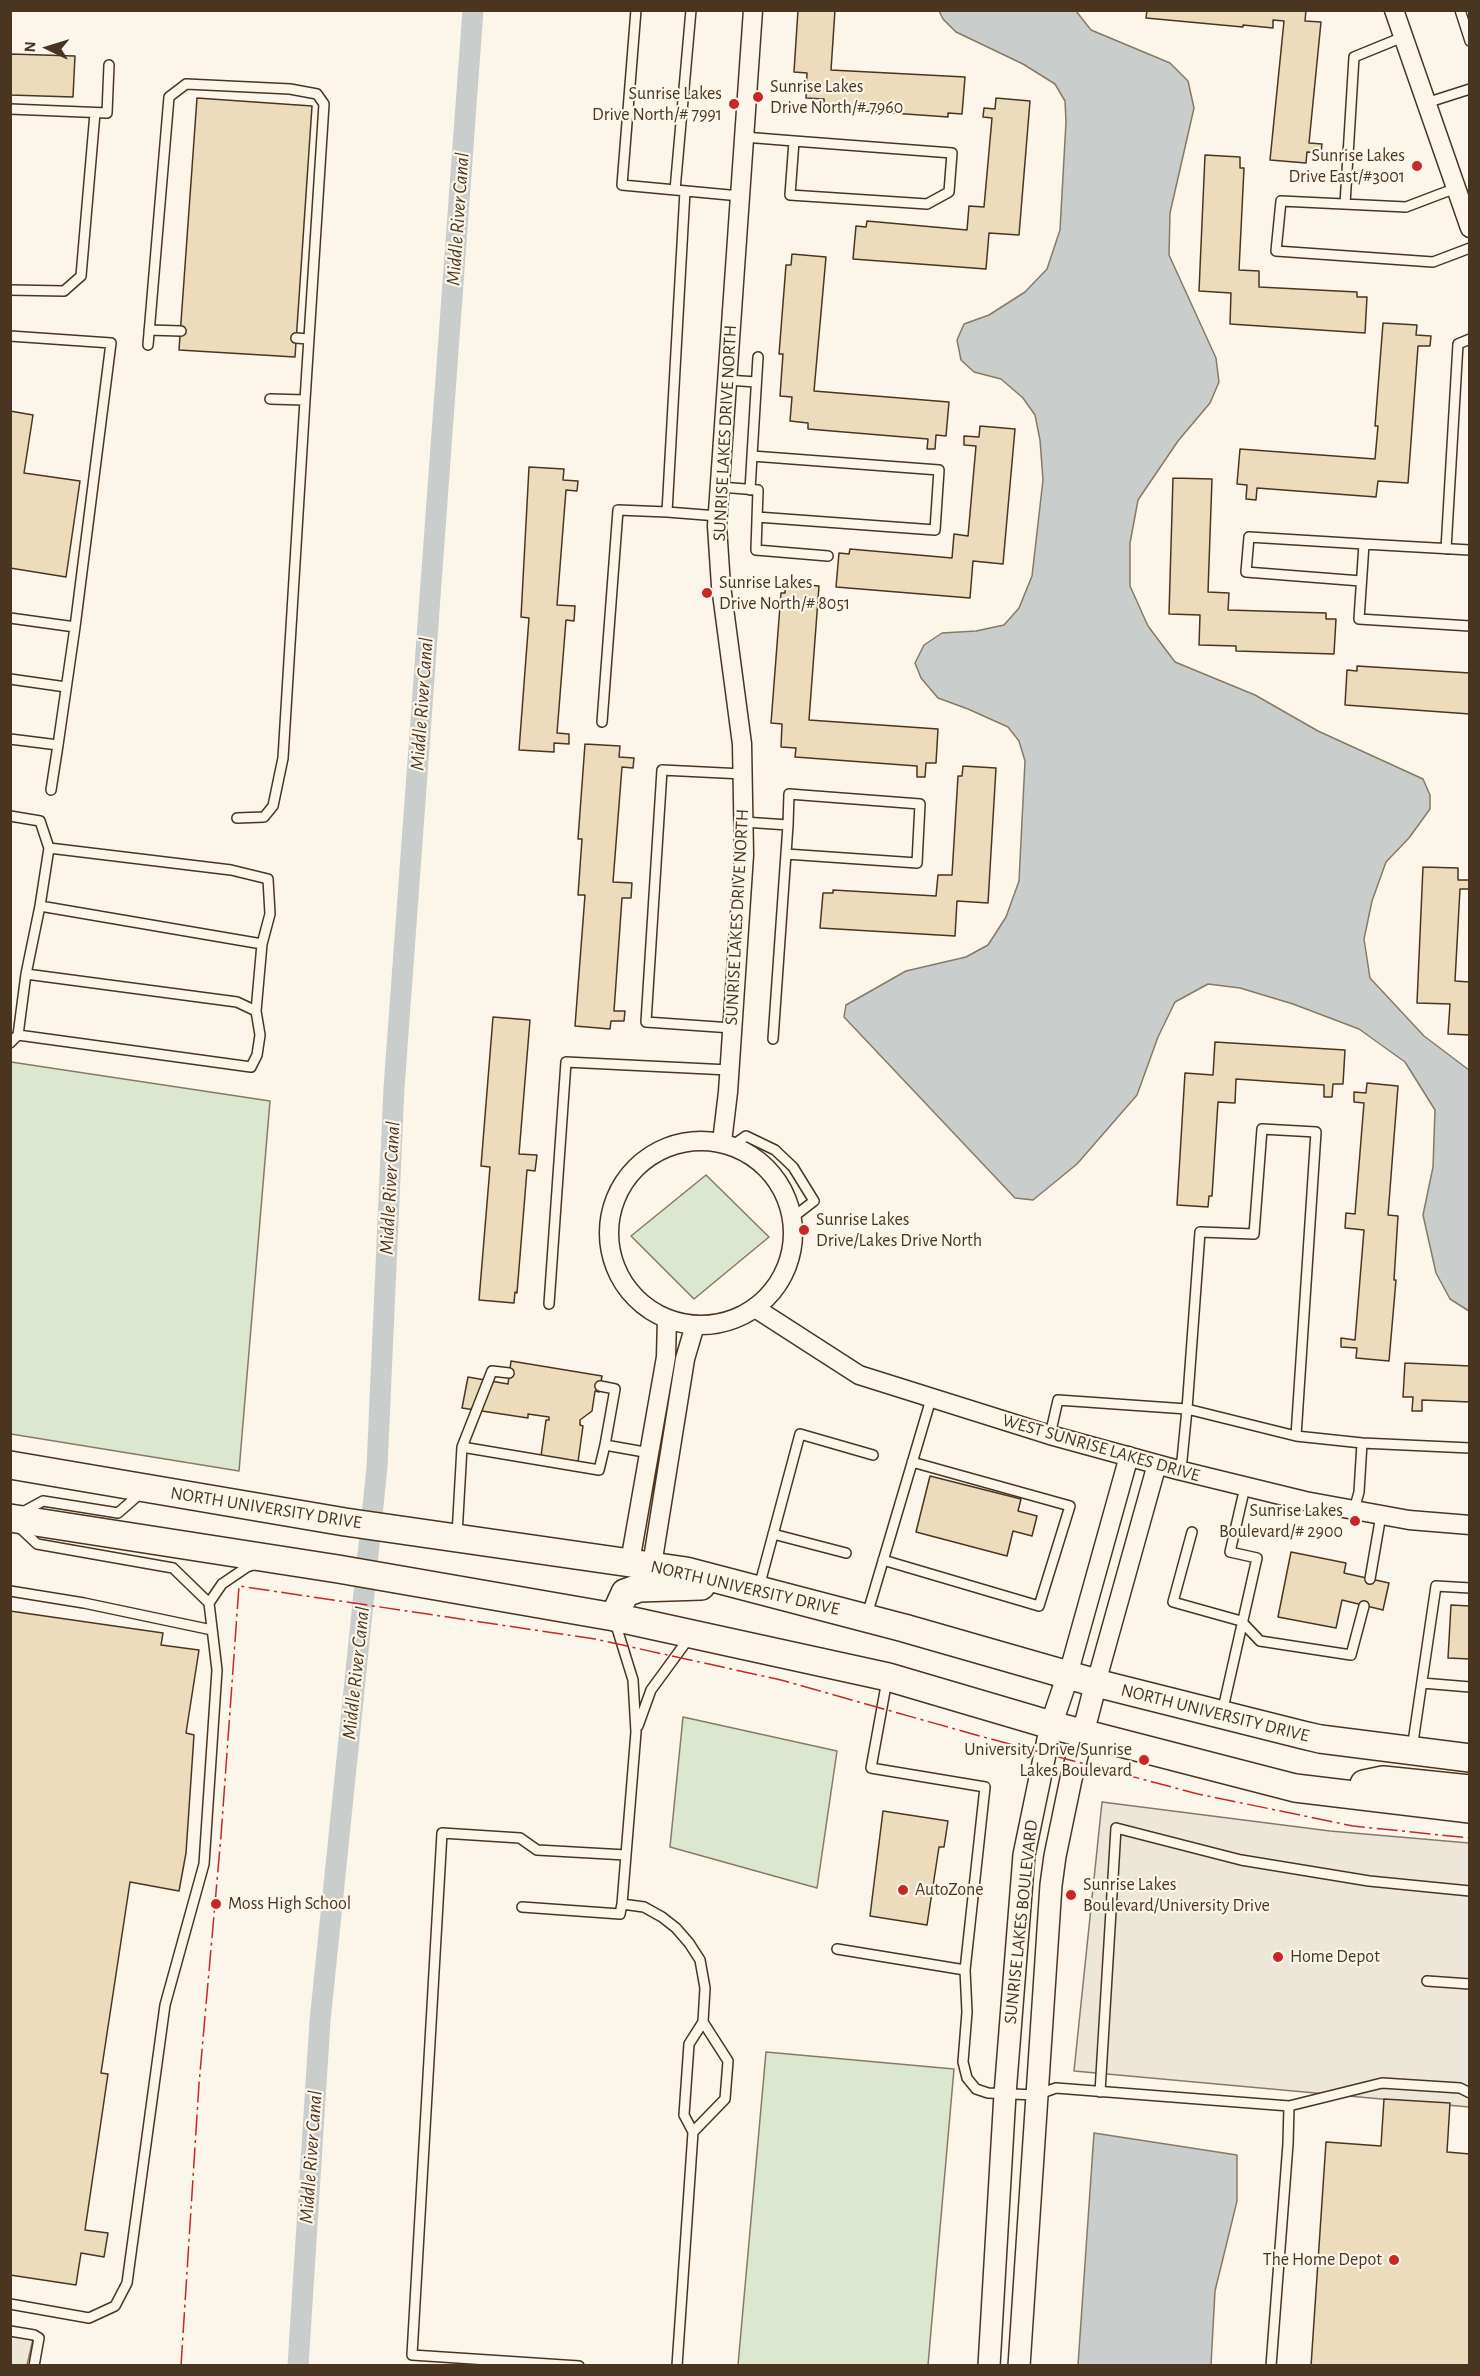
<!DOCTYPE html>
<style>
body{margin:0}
#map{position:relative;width:1480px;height:2376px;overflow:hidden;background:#fbf6e9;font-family:"Alegreya Sans",sans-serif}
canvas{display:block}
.frame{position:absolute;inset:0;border:12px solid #4a3520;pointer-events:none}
.north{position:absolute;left:18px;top:18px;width:60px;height:60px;-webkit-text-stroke:4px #fbf6e9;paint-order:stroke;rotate:274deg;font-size:16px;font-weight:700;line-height:24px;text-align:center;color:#4a3520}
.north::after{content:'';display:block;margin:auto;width:21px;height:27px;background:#4a3520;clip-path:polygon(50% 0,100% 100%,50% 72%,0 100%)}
</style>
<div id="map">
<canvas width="1480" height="2376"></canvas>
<div class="frame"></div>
<div class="north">N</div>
</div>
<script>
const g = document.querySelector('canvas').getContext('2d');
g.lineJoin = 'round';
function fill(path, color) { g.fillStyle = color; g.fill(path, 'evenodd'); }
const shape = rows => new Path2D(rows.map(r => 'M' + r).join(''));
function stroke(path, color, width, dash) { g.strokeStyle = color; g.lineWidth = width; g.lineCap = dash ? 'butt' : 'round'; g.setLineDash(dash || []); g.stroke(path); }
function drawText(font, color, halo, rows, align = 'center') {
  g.font = font + ' "Alegreya Sans",sans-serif'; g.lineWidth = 4.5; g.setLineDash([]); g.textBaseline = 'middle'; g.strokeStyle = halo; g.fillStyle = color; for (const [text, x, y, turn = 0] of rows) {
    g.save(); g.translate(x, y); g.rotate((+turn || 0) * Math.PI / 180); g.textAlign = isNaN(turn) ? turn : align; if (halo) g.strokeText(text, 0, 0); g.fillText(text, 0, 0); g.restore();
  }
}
const green = shape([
 [11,1062,270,1101,239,1471,11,1434,11,1062],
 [706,1175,769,1237,694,1299,631,1236,706,1175],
 [683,1717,837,1751,817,1888,670,1847,683,1717],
 [766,2052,954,2069,928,2365,738,2365,766,2052]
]);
fill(green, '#dce7d0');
stroke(green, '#887966', 1.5);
const parking = shape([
 [1102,1802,1330,1831,1469,1843,1469,2107,1074,2071,1102,1802],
 [10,2334,33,2339,27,2365,11,2365,10,2334]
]);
fill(parking, '#ede7d9');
stroke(parking, '#887966', 1.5);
const water = shape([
 [939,11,1076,11,1091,30,1170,63,1188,81,1194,108,1170,213,1169,255,1216,358,1219,382,1210,403,1178,441,1138,500,1130,543,1130,586,1148,626,1175,662,1255,695,1318,731,1423,779,1430,795,1430,809,1409,838,1386,862,1372,901,1364,939,1370,978,1424,1036,1469,1070,1469,1311,1450,1299,1436,1273,1423,1215,1433,1167,1435,1110,1405,1062,1359,1029,1293,1004,1240,988,1208,984,1175,1002,1158,1037,1137,1095,1077,1164,1033,1200,1015,1198,844,1017,846,1005,906,971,966,957,988,945,1006,917,1019,881,1025,761,1019,741,1008,727,968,709,938,698,921,678,915,663,924,645,942,633,976,631,1004,625,1019,608,1032,576,1043,480,1040,440,1035,415,1023,398,1001,379,974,372,961,360,957,340,964,324,989,315,1025,292,1047,269,1060,230,1066,122,1065,101,1055,84,1023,64,956,32,943,19,939,11],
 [1094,2133,1237,2155,1237,2201,1215,2291,1211,2365,1078,2365,1094,2133]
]);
fill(water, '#c9cecd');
stroke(water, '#887966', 1.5);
stroke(shape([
 [298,2366,320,2021,377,1467,394,1088,473,10]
]), '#c9cecd', 21);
const building = shape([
 [798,10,835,10,831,70,965,77,962,114,948,113,948,117,864,111,864,107,824,105,824,99,806,98,807,73,794,72,798,10],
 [1147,10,1306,10,1305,21,1321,22,1309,143,1322,144,1321,153,1307,152,1306,163,1270,160,1284,21,1273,20,1273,28,1243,25,1243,27,1146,18,1147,10],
 [10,54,75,56,73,97,10,95,10,54],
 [197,98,312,106,295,357,179,350,197,98],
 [996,98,1030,101,1019,235,989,233,986,269,853,259,856,226,866,227,867,221,967,230,969,206,984,207,992,118,983,117,984,108,995,109,996,98],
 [1205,155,1240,157,1240,168,1244,168,1239,270,1259,271,1259,287,1357,292,1357,297,1367,297,1365,333,1230,324,1231,293,1199,291,1205,155],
 [792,254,826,257,814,391,949,402,946,436,936,435,935,449,927,449,928,439,808,429,808,423,790,421,792,397,780,396,783,354,779,354,786,265,791,265,792,254],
 [1383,323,1417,325,1416,335,1431,336,1430,346,1418,346,1408,483,1378,481,1376,497,1257,488,1256,500,1246,499,1247,485,1237,484,1240,449,1375,459,1378,426,1375,426,1383,323],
 [10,411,33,415,24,473,80,481,66,577,10,568,10,411],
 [980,426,1015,429,1003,564,973,561,970,598,836,587,839,553,849,554,850,549,952,558,954,534,968,536,976,446,964,445,964,436,979,437,980,426],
 [529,467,564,469,563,480,578,481,577,491,566,490,557,605,575,606,574,621,566,620,557,733,569,734,569,744,554,743,554,752,519,750,529,618,521,617,529,467],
 [1173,478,1212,479,1208,592,1229,593,1228,610,1326,613,1326,619,1336,619,1334,654,1236,651,1236,646,1199,645,1200,615,1169,614,1173,478],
 [785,583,819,586,809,720,938,729,936,763,926,763,925,777,917,777,917,766,795,757,796,748,781,747,782,724,771,723,781,593,785,593,785,583],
 [1357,666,1470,673,1470,714,1345,705,1347,670,1357,671,1357,666],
 [585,744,620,746,619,757,634,758,633,768,622,767,613,882,632,883,631,898,622,898,614,1011,625,1011,624,1021,611,1021,610,1029,575,1026,585,895,578,895,582,839,578,839,585,744],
 [963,766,996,768,988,903,957,901,955,936,820,928,823,893,833,893,833,890,936,896,938,875,952,875,958,776,962,776,963,766],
 [1423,867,1458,868,1458,880,1470,880,1470,889,1460,889,1455,981,1470,982,1470,1035,1448,1034,1450,1004,1417,1003,1423,867],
 [493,1017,530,1020,519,1154,537,1155,535,1171,527,1170,517,1293,515,1292,514,1303,479,1300,490,1167,481,1166,493,1017],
 [1215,1042,1345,1050,1343,1084,1333,1084,1332,1097,1324,1097,1324,1085,1236,1079,1235,1103,1218,1102,1212,1196,1209,1196,1208,1207,1177,1205,1185,1073,1213,1075,1215,1042],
 [1367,1083,1398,1086,1388,1215,1398,1216,1394,1280,1396,1280,1389,1361,1356,1358,1357,1348,1341,1347,1341,1338,1355,1340,1364,1230,1345,1228,1346,1213,1355,1214,1364,1103,1354,1102,1354,1092,1366,1093,1367,1083],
 [511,1361,602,1376,599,1392,595,1391,592,1411,580,1420,580,1425,583,1426,578,1462,541,1456,546,1420,549,1420,549,1417,528,1414,528,1418,462,1408,468,1377,508,1384,511,1361],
 [1405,1363,1470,1366,1470,1402,1422,1400,1422,1411,1412,1411,1413,1397,1403,1397,1405,1363],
 [930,1476,1021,1499,1018,1511,1037,1516,1032,1536,1013,1531,1007,1556,916,1532,930,1476],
 [1291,1552,1346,1563,1344,1573,1389,1583,1383,1610,1342,1600,1336,1628,1278,1617,1291,1552],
 [1451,1605,1470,1606,1470,1659,1448,1658,1451,1605],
 [10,1611,163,1633,161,1645,199,1650,186,1733,194,1735,186,1853,179,1891,130,1882,101,2073,108,2074,85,2230,108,2233,104,2257,81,2253,76,2285,10,2275,10,1611],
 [883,1811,948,1821,944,1847,939,1847,927,1925,870,1916,883,1811],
 [1384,2099,1450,2103,1447,2152,1470,2154,1470,2366,1311,2366,1326,2142,1381,2146,1384,2099]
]);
fill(building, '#ecdcbc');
stroke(building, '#4a3520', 1.5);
const service = shape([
 [636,10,622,185,740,196],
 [1460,10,1470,41],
 [1426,103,1470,89],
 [10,109,107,113,109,65],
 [744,137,794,141,952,153,949,192,927,204,790,195,794,141],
 [1456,188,1406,207,1281,201,1276,251,1433,262,1470,248],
 [675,190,691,10],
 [685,191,667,512,718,516],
 [1345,204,1354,57,1403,37],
 [10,290,64,291,81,276,95,113],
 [149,330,181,331],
 [10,336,111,343,75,627],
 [296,338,308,339],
 [148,345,169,97,186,84,290,89,317,94,324,104,305,400],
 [727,380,756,382],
 [752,456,758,357],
 [720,487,758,490,756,550,828,556],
 [750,490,752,456,939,470,935,530,757,517],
 [1446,549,1458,344,1470,339],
 [1470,550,1364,544,1359,619,1470,626],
 [1361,581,1246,572,1249,537,1364,544],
 [10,618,75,627,58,745,10,739],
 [10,679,66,687],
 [602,722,618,510,667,512],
 [51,790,58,745],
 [10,816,40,821,49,848],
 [237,818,264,817,273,806,283,758,305,400,270,399],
 [744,822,788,825,773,1039],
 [786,854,917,863,920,804,789,794,788,825],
 [26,974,40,906,262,944,270,914,268,879,231,870,49,848,40,906],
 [256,1011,262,944],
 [732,1028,646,1022,662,770,743,774],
 [10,1043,18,1035,26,974,237,1002,256,1011,260,1035,257,1055,251,1067,18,1035],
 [732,1146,746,1136,775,1150,793,1167,814,1201,792,1218],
 [549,1304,566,1062,729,1070],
 [600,1386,615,1389,605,1445],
 [1050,1435,1058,1400,1187,1409,1182,1460,1178,1470],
 [1296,1436,1316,1132,1262,1129,1254,1234,1200,1232,1187,1409,1296,1436,1362,1443,1359,1492,1354,1510],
 [1362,1443,1470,1448],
 [462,1447,599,1470,605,1445,650,1453],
 [21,1513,43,1501,118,1513,142,1492],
 [19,1527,37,1544,173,1568,209,1603,222,1584,247,1567,256,1564],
 [1192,1532,1173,1602,1241,1621,1260,1641,1351,1655,1364,1606],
 [773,1534,846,1553],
 [457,1535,462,1447,492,1371,509,1373],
 [883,1560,1039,1606,1070,1506,912,1462],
 [1370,1579,1381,1515],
 [759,1587,800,1434,873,1455],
 [10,1591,84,1603,212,1630],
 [867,1615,931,1399],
 [615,1622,633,1680,636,1732,622,1904,644,1907,662,1917,676,1928,689,1943,700,1960,705,1988,703,2022,689,2044,684,2115,693,2132,677,2366],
 [1422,1683,1470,1687],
 [1222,1713,1257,1558,1230,1552,1245,1487],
 [638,1726,651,1690,689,1638],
 [1412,1749,1436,1586,1470,1588],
 [522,1907,620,1914,622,1904],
 [837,1949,965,1970,985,1787,871,1768,887,1680],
 [965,1970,967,2012,963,2062,967,2078,976,2089,988,2093,1036,2095,1056,2088,1289,2106,1382,2083,1460,2088,1470,2093],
 [1427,1981,1470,1984],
 [1100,2092,1116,1828,1241,1860,1369,1881,1470,1891],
 [693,2132,725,2099,728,2061,703,2022],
 [10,2304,89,2318,115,2306,127,2283,165,2005,204,1864,217,1670,209,1603],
 [10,2331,34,2335,39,2338,34,2366],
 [579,2366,412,2355,442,1833,520,1838,537,1850,626,1855],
 [1271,2366,1288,2144,1289,2106]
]);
const minor = shape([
 [1394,10,1470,228],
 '609 1233a92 92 0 1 1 184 0a92 92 0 1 1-184 0Z',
 [722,1142,728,1092,744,855,742,744,721,586,717,526,753,10],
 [755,1308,859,1375,1050,1435,1178,1470,1305,1501,1409,1520,1470,1525],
 [630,1562,666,1357,667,1319],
 [652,1565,685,1359,695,1325],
 [1068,1675,1129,1456],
 [1096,1683,1157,1464]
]);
const tertiary = shape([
 [989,2366,1005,2094,1024,1855,1051,1725,1068,1675],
 [1019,2366,1051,1885,1055,1856,1071,1779,1096,1683]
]);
const primary = shape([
 [10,1465,345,1522,686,1571,904,1628,1096,1683,1303,1735,1320,1739,1470,1758],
 [10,1518,338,1569,614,1617,888,1677,1051,1725,1295,1788,1470,1809],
 [614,1617,625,1593,639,1588,701,1586],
 [1364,1784,1383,1780,1470,1789]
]);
stroke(service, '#4a3520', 12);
stroke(minor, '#4a3520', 21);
stroke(tertiary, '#4a3520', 24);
stroke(primary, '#4a3520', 30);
stroke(service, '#fbf6e9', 9);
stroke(minor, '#fbf6e9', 18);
stroke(tertiary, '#fbf6e9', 21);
stroke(primary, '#fbf6e9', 27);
stroke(shape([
 [181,2366,199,2084,221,1836,239,1586,595,1639,781,1680,976,1735,1198,1794,1353,1826,1470,1838]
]), '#c62828', 1.5, [21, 4.5, 3, 4.5]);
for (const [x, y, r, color] of [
 [758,97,6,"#c62828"],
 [734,104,6,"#c62828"],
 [1417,166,6,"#c62828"],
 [707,593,6,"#c62828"],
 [804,1230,6,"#c62828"],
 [1355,1521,6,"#c62828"],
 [1144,1760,6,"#c62828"],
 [903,1890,6,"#c62828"],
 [1071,1895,6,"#c62828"],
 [216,1904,6,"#c62828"],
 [1278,1957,6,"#c62828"],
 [1394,2260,6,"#c62828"]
]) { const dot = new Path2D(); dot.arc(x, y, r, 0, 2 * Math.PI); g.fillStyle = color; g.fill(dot); stroke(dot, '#fbf6e9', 2); }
drawText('18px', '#4a3520', '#fbf6e9', [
 ["Sunrise Lakes",770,87],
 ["Drive North/# 7960",770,108],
 ["Sunrise Lakes",722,94,"right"],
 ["Drive North/# 7991",722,115,"right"],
 ["Sunrise Lakes",1405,156,"right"],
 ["Drive East/#3001",1405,177,"right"],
 ["Sunrise Lakes",719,583],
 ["Drive North/# 8051",719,604],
 ["Sunrise Lakes",816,1220],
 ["Drive/Lakes Drive North",816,1241],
 ["Sunrise Lakes",1343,1511,"right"],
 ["Boulevard/# 2900",1343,1532,"right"],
 ["University Drive/Sunrise",1132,1750,"right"],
 ["Lakes Boulevard",1132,1771,"right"],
 ["Sunrise Lakes",1083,1885],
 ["Boulevard/University Drive",1083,1906],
 ["AutoZone",915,1890],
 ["Moss High School",228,1904],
 ["Home Depot",1290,1957],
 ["The Home Depot",1382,2260,"right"]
], 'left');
drawText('18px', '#4a3520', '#fbf6e9', [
 ["SUNRISE LAKES DRIVE NORTH",725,433,-87],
 ["SUNRISE LAKES DRIVE NORTH",737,917,-87],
 ["WEST SUNRISE LAKES DRIVE",1101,1448,16],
 ["NORTH UNIVERSITY DRIVE",266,1508,9],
 ["NORTH UNIVERSITY DRIVE",745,1588,13],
 ["NORTH UNIVERSITY DRIVE",1215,1713,14],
 ["SUNRISE LAKES BOULEVARD",1021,1922,-84]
]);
drawText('italic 20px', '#4a3520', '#fbf6e9', [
 ["Middle River Canal",458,219,-86],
 ["Middle River Canal",422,704,-86],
 ["Middle River Canal",390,1188,-87],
 ["Middle River Canal",356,1673,-84],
 ["Middle River Canal",311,2157,-86]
]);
</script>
